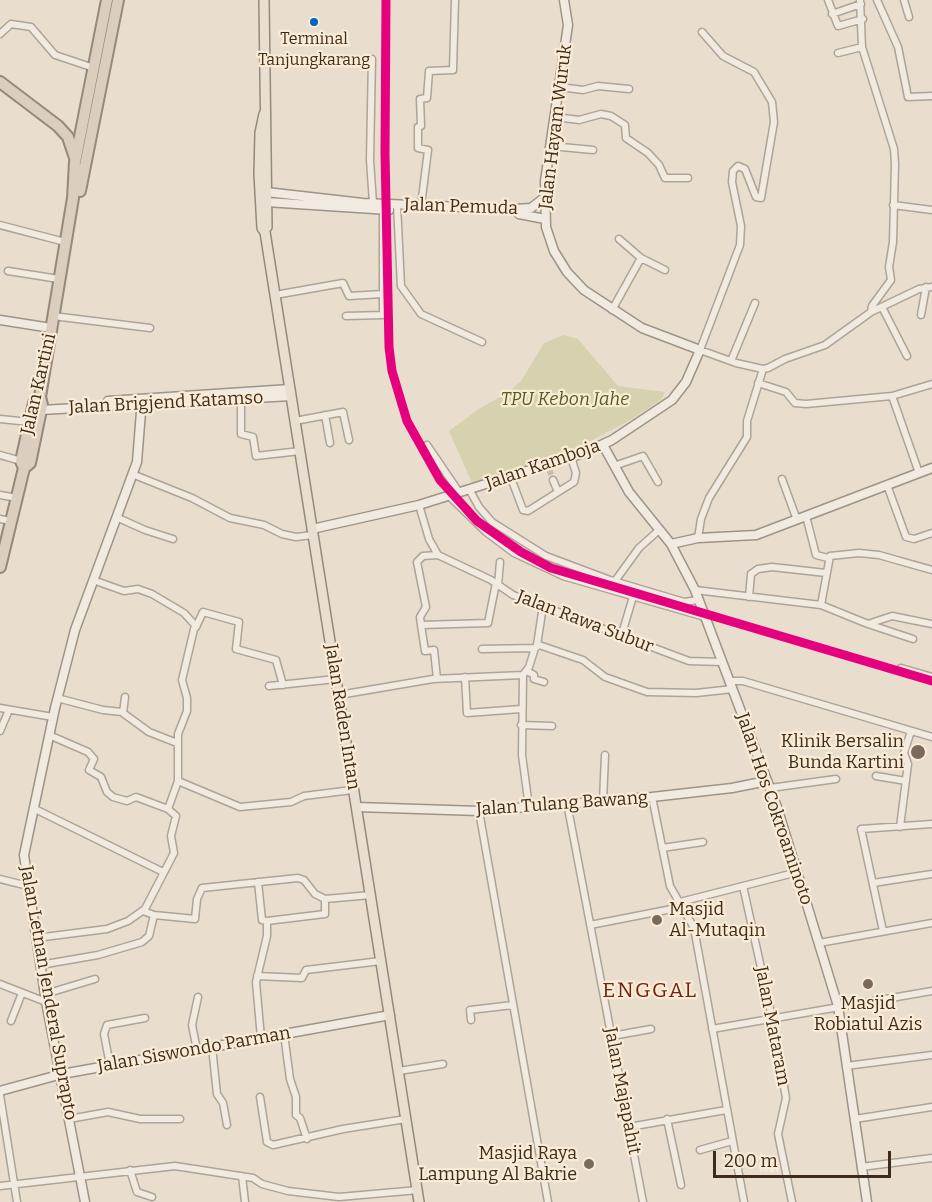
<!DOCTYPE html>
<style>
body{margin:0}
#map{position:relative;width:932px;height:1202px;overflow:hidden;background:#e9dece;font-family:Bitter,serif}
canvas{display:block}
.scale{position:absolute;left:713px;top:1151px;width:178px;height:27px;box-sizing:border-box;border:3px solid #3f2b1d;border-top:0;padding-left:8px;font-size:18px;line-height:21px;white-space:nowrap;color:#3f2b1d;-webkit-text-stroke:4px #faecd4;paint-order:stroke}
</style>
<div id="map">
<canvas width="932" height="1202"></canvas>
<div class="scale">200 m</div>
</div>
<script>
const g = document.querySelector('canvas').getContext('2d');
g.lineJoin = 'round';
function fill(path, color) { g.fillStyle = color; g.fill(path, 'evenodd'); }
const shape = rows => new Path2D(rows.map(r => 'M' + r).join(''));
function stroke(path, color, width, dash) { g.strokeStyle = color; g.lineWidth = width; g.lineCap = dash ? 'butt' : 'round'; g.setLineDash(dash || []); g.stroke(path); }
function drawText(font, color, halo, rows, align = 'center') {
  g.font = font + ' Bitter,serif'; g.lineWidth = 4.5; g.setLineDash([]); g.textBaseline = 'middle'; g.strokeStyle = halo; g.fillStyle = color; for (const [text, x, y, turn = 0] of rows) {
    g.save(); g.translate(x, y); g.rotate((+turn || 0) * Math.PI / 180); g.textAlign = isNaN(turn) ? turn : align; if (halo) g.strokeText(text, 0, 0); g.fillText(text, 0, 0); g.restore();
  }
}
fill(shape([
 [564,335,578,339,618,386,665,392,662,399,632,419,555,460,472,483,449,431,480,408,509,392,521,381,544,343]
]), '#d6d2af');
stroke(shape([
 [549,469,553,480]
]), '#c7baab', 6, [6, 3]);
const street = shape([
 [828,0,838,26,863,19],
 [860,0,862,47,894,149,895,164,893,242,889,267,891,280,872,306,871,312],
 [877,0,898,47,908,97,932,96],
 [904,0,909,17],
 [832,14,861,4],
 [702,32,723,56,754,72,772,102,774,122,761,198,756,197,745,169,738,166,733,171,732,182,741,226,740,245,700,350,736,363,763,369,768,368,785,359,825,345,871,312,919,289,932,287],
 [0,34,11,24,31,27,55,55,94,68],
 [838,53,862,47],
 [372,59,370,160,373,203],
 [560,87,583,90,598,86,629,89],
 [556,117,579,120,601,114,611,116,625,125,626,138,648,153,659,165,665,178,688,178],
 [551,146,593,150],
 [397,205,401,286,421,314,482,342],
 [893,205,932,210],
 [421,206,428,150,418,148,418,127,421,126,420,99,427,98,429,71,453,70,455,0],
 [0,225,65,242],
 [641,258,665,270],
 [8,271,59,279],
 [275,295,343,283,349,296,383,294],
 [882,307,907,356],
 [612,310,641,258,619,239],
 [921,315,926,287],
 [53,316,150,328],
 [346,316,383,315,383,210],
 [731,361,755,303],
 [758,383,786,392,795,403,806,404,892,396,932,384],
 [892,396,919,473],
 [241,399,241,434,253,437,256,456,300,451],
 [325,415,330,443],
 [0,419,30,422],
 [295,421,343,412,349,440],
 [427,445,459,492],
 [0,455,21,461],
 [614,466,643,456,658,482],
 [132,474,192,498,230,518,264,525,282,534,296,537,313,535],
 [511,478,523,510,528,511,574,482,576,473,571,457],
 [782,479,797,520],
 [553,480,558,492],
 [887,485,906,537,914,539,932,533],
 [469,489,479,507,492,522,546,556,610,580,684,602,698,600],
 [0,495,17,498],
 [448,495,486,532,514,553,563,576,705,617],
 [419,505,429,539,438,555,491,580,513,595,689,661,722,662],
 [806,516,816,555,828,558],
 [116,517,145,530,173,539],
 [0,519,11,521],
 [698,538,701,519,709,498,747,437,747,421,763,369],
 [615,581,639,548,659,530],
 [498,586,500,562],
 [695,590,821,605,868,624,892,616,932,624],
 [749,597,751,574,758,569,772,567,826,573],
 [821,605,830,556,859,553,879,555,932,570],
 [868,624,913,639],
 [421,625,488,623,496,583],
 [196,627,203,612,239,622,236,649,276,660,283,685],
 [621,637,632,600],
 [537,645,543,606],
 [482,649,535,648,539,645,583,660,605,677,647,692,696,693,733,689],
 [901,668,932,677],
 [527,671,534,675,534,679,544,682],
 [523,675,522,755,529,807],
 [523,675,529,667,535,648],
 [465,677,467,713,521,709],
 [437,679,434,650,425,651,421,625,420,617,426,607,417,562,423,556,438,555],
 [730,681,743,681,932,737],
 [269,686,336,679],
 [339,695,433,679,523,675],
 [125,697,123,713,149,732,177,743],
 [57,698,103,710,122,712],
 [0,708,53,717],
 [521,725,552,726],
 [0,731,9,710],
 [49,735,88,752,94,759,89,770,101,777,107,792,113,797,127,801,136,797,168,809],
 [876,776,906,781],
 [178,781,240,807,291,802,304,796,352,790],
 [770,788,836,779],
 [652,797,670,886,694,928,744,1202],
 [603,801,605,755],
 [567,803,643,1202],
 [33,808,163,872],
 [479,811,548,1202],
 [900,827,908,764,904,753,911,731],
 [662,848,703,842],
 [0,879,28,886],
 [258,882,262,920,267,921,267,936,256,982,261,1038],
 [873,883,932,874],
 [743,886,772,1018,786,1098,778,1134,792,1202],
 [680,902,798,872],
 [143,911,154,915,195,919,197,899,202,888,298,878,304,880,315,894,325,899,371,895],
 [267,921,325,914,325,899],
 [590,925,682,907],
 [883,931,861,829,932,824],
 [36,938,107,929,128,921,145,909,174,853,171,836,176,816,168,809,178,781,178,734,187,711,187,698,182,680,195,625,184,613,152,594,138,589,124,591,93,580],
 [819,943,932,923],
 [40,965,98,955,142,942,149,936,154,915],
 [257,976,302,978,306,970,381,961],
 [0,984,46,1002],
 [45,994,95,979],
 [471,1020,470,1010,513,1005],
 [11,1021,22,993],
 [712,1029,932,991],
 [284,1034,290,1079,296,1097,296,1115,300,1118,307,1139],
 [612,1036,651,1029],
 [212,1047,217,1094,223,1103,227,1125],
 [197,1050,192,1025,198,997],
 [110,1065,104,1034,107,1025,145,1018],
 [846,1066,932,1055],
 [399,1071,443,1064],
 [0,1095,17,1202],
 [260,1097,267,1142,273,1145,343,1129,406,1119],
 [69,1119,108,1112,140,1119,180,1119],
 [667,1119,681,1185],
 [855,1119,932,1107],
 [629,1127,726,1110],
 [700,1150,732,1141],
 [861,1167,932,1158],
 [130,1170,137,1192,152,1197],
 [242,1176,245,1202],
 [0,1186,175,1166,253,1178,262,1184,288,1191,339,1197,418,1190]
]);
const secondary = shape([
 [266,192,363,203,514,209,531,208,544,198],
 [266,202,389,210],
 [519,214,545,219],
 [0,320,51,328],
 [108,401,290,389],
 [41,410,291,396],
 [603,445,629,492,671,544,695,590,777,807,838,1006,867,1202],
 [312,529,419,505,584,453,612,440,672,400,686,382,700,350,642,328,584,290,567,272,554,251,546,227,545,181,568,25,564,0],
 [671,544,698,538,756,535,932,468],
 [357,807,479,811,652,797,732,788,767,781],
 [0,1091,62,1074,390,1015],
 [85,1202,46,1002,24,855,55,708,75,630,137,462,142,399]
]);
const primary = shape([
 [264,0,267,227],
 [264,114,260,133,259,174,262,228,265,232,419,1202]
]);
const highway = shape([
 [0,82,58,126,68,137,75,158],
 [80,191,118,0],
 [24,468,30,463,42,405,40,397],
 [0,567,24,468,21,461,34,403,40,397,73,198,75,162,107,0]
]);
stroke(street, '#aea397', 9);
stroke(secondary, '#9e9387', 11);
stroke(primary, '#93897e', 12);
stroke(highway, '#93897e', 14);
stroke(street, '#f0eae1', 6);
stroke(secondary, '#f0eae1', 8);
stroke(primary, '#e8dfd1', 9);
stroke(highway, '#dccebf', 10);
stroke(shape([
 [386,0,385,153,389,347,392,371,407,421,440,480,477,521,521,552,551,568,932,681]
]), '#e5007d', 9);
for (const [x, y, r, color] of [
 [314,22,5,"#0065bd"],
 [918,752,8,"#7a6a5b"],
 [657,920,6,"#7a6a5b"],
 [868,984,6,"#7a6a5b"],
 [589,1164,6,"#7a6a5b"]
]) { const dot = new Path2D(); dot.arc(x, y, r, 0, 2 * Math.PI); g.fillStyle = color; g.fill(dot); stroke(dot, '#faecd4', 2); }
drawText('16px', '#3f2b1d', '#faecd4', [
 ["Terminal",314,40],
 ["Tanjungkarang",314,61]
]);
drawText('18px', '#3f2b1d', '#faecd4', [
 ["Jalan Hayam Wuruk",556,127,-83],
 ["Jalan Pemuda",461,207,2],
 ["Jalan Kartini",39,384,-77],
 ["Jalan Brigjend Katamso",166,403,-3],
 ["Jalan Kamboja",543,465,-19],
 ["Jalan Rawa Subur",585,622,21],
 ["Jalan Raden Intan",342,717,81],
 ["Jalan Tulang Bawang",562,804,-4],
 ["Jalan Hos Cokroaminoto",774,809,71],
 ["Jalan Letnan Jenderal Suprapto",48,993,80],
 ["Jalan Mataram",772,1026,79],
 ["Jalan Siswondo Parman",194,1050,-10],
 ["Jalan Majapahit",622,1091,79]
]);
drawText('italic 18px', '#545e21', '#faecd4', [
 ["TPU Kebon Jahe",565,400]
]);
drawText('18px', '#3f2b1d', '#faecd4', [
 ["Klinik Bersalin",904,742],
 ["Bunda Kartini",904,763],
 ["Masjid",669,910,"left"],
 ["Al-Mutaqin",669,931,"left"],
 ["Masjid",868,1004,"center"],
 ["Robiatul Azis",868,1025,"center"],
 ["Masjid Raya",577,1154],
 ["Lampung Al Bakrie",577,1175]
], 'right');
g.letterSpacing = '1.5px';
drawText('21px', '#722216', '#faecd4', [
 ["ENGGAL",650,991]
]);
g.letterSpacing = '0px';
</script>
